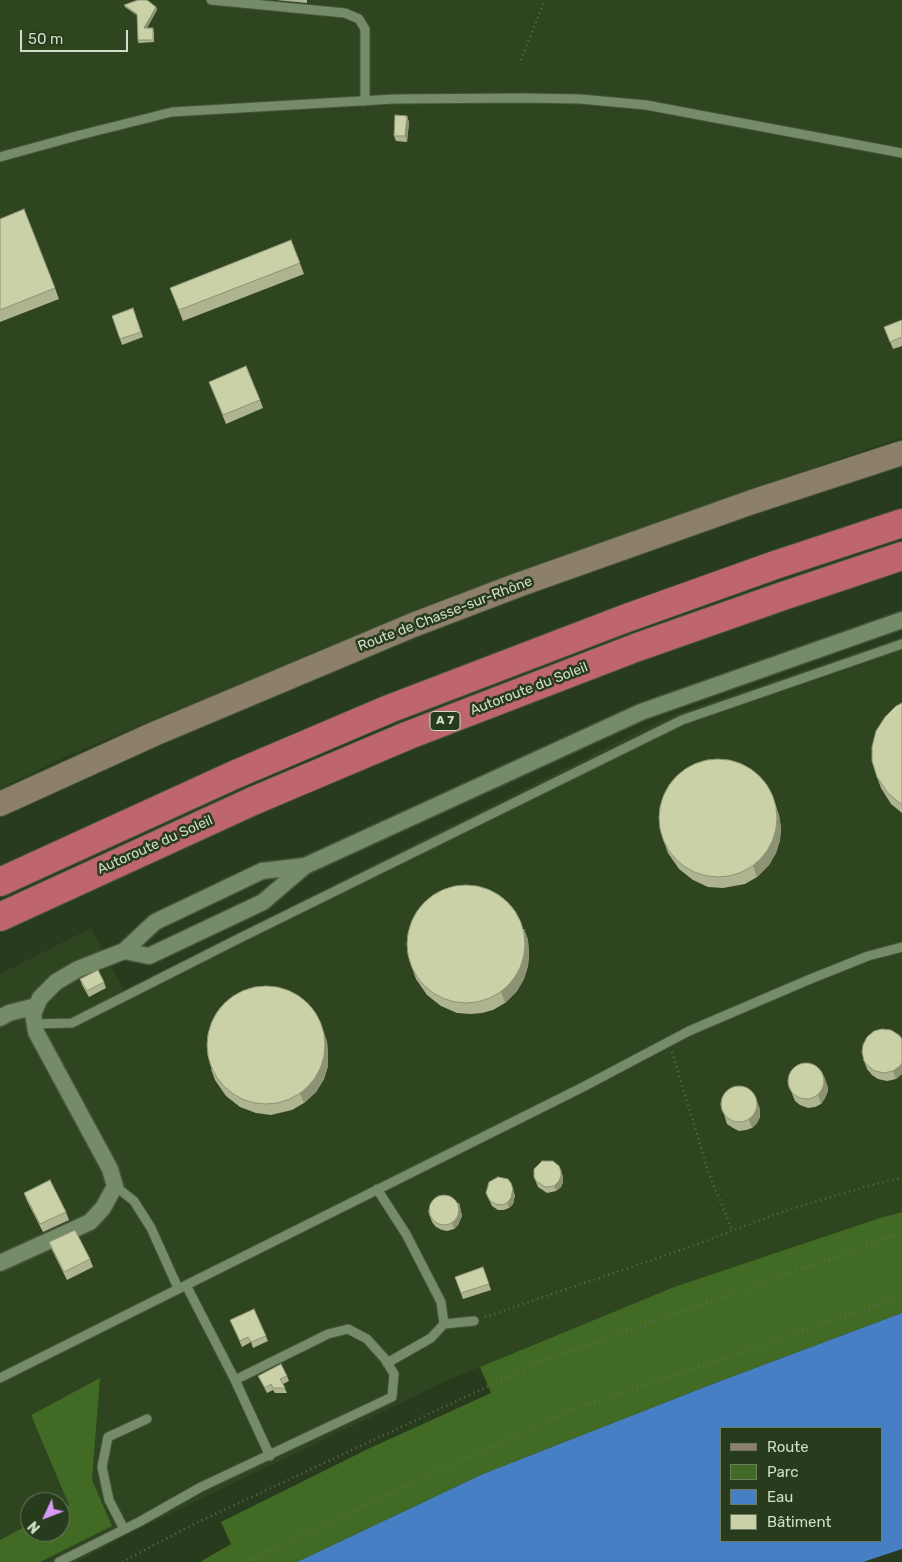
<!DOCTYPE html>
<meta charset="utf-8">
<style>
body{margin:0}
#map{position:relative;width:902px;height:1562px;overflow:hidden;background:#283b1c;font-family:Rubik,sans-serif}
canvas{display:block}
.legend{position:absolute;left:720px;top:1427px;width:162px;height:115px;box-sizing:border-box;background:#283b1c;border:1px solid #6c7c62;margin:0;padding:6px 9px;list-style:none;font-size:15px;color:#d1ddca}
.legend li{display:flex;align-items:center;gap:10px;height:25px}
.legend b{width:25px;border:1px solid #6c7c62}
.north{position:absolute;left:20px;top:1492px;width:50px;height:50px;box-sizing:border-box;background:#283b1c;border:1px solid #6c7c62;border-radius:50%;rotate:227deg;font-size:14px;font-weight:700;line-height:20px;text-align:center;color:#d1ddca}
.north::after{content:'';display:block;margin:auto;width:18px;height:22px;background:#d99af7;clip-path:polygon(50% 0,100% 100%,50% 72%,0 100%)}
.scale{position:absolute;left:20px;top:30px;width:108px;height:22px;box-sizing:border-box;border:2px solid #d1ddca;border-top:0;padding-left:6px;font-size:15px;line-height:18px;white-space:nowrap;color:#d1ddca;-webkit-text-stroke:4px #283b1c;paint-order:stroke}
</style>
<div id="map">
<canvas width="902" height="1562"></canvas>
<ul class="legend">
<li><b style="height:6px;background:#8c806a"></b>Route</li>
<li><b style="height:14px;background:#416a25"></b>Parc</li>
<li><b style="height:14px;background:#477fc4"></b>Eau</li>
<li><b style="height:14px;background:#cbd1a7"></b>Bâtiment</li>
</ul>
<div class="north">N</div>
<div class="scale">50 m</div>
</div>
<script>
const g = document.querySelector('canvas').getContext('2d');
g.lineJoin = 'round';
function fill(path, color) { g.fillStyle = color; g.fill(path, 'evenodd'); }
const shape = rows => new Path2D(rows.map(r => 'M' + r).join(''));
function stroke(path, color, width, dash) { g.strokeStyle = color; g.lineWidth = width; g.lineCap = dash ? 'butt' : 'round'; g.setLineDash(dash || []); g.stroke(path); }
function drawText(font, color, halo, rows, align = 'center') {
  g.font = font + ' Rubik,sans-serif'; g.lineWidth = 5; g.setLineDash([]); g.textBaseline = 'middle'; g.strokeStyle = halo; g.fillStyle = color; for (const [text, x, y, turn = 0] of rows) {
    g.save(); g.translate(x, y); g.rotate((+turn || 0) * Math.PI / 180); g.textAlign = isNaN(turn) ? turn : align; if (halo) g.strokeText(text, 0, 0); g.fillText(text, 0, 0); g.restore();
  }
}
fill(shape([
 [0,0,902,0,902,437,432,603,69,755,0,789],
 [902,637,902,1212,880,1218,674,1287,446,1381,128,1534,77,1562,0,1562,0,974,91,928,124,990,667,717],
 [30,1502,60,1502,60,1532,30,1532]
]), '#2e4520');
fill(shape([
 [902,1212,902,1313,710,1385,483,1474,297,1562,200,1562,231,1544,221,1522,370,1448,491,1393,480,1367,674,1287,880,1218],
 [100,1378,92,1480,112,1526,40,1562,0,1562,0,1540,30,1524,30,1532,60,1532,60,1509,69,1505,31,1415]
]), '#416a25');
fill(shape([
 [902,1313,902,1549,863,1562,297,1562,483,1474,710,1385],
 [721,1428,881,1428,881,1541,721,1541]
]), '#477fc4');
const lane = shape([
 [211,0,345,13,359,19,365,29,365,101],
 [0,157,80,135,172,112,394,99,524,98,580,99,646,105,902,153],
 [34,1024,72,1023,240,938,682,720,902,644],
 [115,1186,134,1201,151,1228,178,1288],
 [377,1189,406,1234,441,1302,444,1324,431,1338,387,1363],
 [186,1285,235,1380,270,1456],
 [444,1324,474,1321],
 [0,1378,583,1087,689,1031,808,980,868,956,902,947],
 [124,1529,109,1500,102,1467,108,1437,147,1419],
 [59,1562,139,1522,201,1487,392,1397,394,1374,385,1359,367,1339,348,1329,328,1334,235,1380]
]);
const street = shape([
 [124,951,149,956,263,902,305,866],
 [0,1018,9,1013,36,1006],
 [0,1263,90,1222,103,1208,115,1186,110,1169,36,1032,33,1014,40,998,56,982,78,969,124,951,155,922,262,871,305,866,641,712,902,620]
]);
const secondary = shape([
 [0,804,154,734,413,625,518,585,752,502,902,453]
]);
const highway = shape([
 [0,882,234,775,389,709,624,619,775,565,902,523],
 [0,917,253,801,409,735,635,648,780,597,902,556]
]);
stroke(lane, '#46563b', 11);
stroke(street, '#46563b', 19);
stroke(secondary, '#46563b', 26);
stroke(highway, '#46563b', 30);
stroke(shape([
 [521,60,545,0],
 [672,1052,708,1171,732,1230],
 [485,1317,690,1247,787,1210,879,1183,902,1178],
 [122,1562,194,1524,540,1362,902,1233],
 [244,1562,453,1464,572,1410,902,1297]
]), '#5d6d52', 2.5, [1, 4]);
stroke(lane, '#768c69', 9);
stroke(street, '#768c69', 16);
stroke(secondary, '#8c806a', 24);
stroke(highway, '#bf656e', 28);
fill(shape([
 [276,0,307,0,307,3],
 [124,5,156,7,157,10,147,28,154,31,154,42,139,43,139,44,138,41,138,16,125,7],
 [407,116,409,122,407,142,396,141,394,136],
 [0,219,55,288,59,299,0,322],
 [291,240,304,274,183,321,170,288],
 [133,308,143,337,122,345,112,316],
 [902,320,902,346,893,349,884,327],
 [209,382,260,400,263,408,226,424],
 [902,703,902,813,891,804,881,788,877,777],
 [775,804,779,815,781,828,780,840,776,853,769,865,757,877,745,884,723,888,708,887,693,880,679,869,668,853,664,842],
 [524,929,528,940,529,954,528,966,524,979,517,991,505,1003,493,1010,482,1013,471,1014,457,1013,441,1006,427,995,416,979,412,968],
 [80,979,104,982,106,988,89,997,82,985],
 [902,1039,902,1074,896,1079,887,1081,878,1079,872,1075,867,1069,864,1061],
 [327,1041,328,1055,328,1066,324,1079,316,1092,304,1103,292,1110,271,1115,256,1113,240,1107,226,1096,215,1080,211,1069],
 [827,1084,828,1091,825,1098,821,1104,815,1107,808,1108,800,1105,795,1101,789,1086],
 [722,1108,760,1109,760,1117,757,1123,752,1128,746,1130,739,1131,733,1128,727,1124],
 [563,1176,563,1182,561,1187,556,1191,547,1193,538,1187,534,1177],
 [24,1193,66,1212,69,1220,43,1232,27,1201],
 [486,1193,515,1195,513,1204,509,1208,504,1210,498,1210,492,1206],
 [459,1203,462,1216,458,1225,454,1229,447,1231,442,1230,436,1227,432,1222,428,1211],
 [49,1242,90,1259,93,1267,67,1280,52,1250],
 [483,1267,491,1290,463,1299,455,1277],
 [230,1320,266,1336,268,1341,253,1348,251,1342,242,1347],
 [258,1376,287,1376,289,1381,283,1384,287,1393,275,1393,273,1390,267,1393]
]), '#afb490');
fill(shape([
 [156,7,157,10,145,31,144,28],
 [407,116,409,122,407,142,405,136],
 [775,804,779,815,781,828,780,840,776,853,769,865,757,877,753,866],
 [524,929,528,940,529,954,528,966,524,979,517,991,505,1003,501,992],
 [323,1030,327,1041,328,1055,328,1066,324,1079,316,1092,304,1103,300,1093],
 [902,1062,902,1074,896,1079,893,1071],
 [824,1076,827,1084,828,1091,825,1098,821,1104,818,1095],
 [757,1101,760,1109,760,1117,757,1123,752,1128,749,1120],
 [561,1171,563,1176,563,1182,561,1187,556,1191,554,1186],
 [513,1189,515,1195,513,1204,509,1208,507,1203],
 [459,1203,462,1216,458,1225,454,1229,452,1223]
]), '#8e9275');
const building = shape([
 [138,0,147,0,156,7,144,28,153,28,153,40,138,40,138,41,137,14,124,5,138,0],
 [395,115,407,116,405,136,394,136,395,115],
 [24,209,55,288,0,310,0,219,24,209],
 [291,240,300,263,179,310,170,288,291,240],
 [133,308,141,332,120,339,112,316,133,308],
 [902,320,902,337,890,342,884,327,902,320],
 [246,366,260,400,223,415,209,382,246,366],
 [902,703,902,805,888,793,877,777,872,761,872,747,876,731,885,717,896,706,902,703],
 '659 818a59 59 0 1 1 118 0a59 59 0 1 1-118 0Z',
 '407 944a59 59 0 1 1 118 0a59 59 0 1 1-118 0Z',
 [98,970,104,982,87,991,80,979,98,970],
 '207 1045a59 59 0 1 1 118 0a59 59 0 1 1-118 0Z',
 [882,1029,891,1030,899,1035,902,1039,902,1062,901,1065,893,1071,884,1073,875,1071,869,1067,864,1061,862,1052,863,1045,867,1037,874,1031,882,1029],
 '788 1081a18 18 0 1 1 36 0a18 18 0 1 1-36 0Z',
 '721 1104a18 18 0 1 1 36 0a18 18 0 1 1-36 0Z',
 [542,1161,553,1161,559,1166,561,1171,561,1176,559,1181,554,1186,545,1187,536,1181,534,1177,534,1169,542,1161],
 [498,1177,508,1179,511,1183,513,1189,511,1198,507,1203,502,1205,496,1204,490,1201,486,1193,489,1182,498,1177],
 [50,1180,66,1212,40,1224,24,1193,50,1180],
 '429 1210a15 15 0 1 1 30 0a15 15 0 1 1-30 0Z',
 [75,1230,90,1259,64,1272,49,1242,75,1230],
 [483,1267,489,1284,461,1293,455,1277,483,1267],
 [254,1309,266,1336,251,1342,248,1337,240,1341,230,1320,254,1309],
 [281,1364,287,1376,280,1379,285,1388,273,1388,271,1384,265,1388,258,1376,281,1364]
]);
fill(building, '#cbd1a7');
stroke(building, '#8e9275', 1);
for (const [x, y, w] of [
 [445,721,30]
]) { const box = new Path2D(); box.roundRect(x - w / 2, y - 9.5, w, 19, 4); g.fillStyle = '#283b1c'; g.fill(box); stroke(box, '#d1ddca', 1); }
drawText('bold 12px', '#d1ddca', null, [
 ["A 7",445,721]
]);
drawText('14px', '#d1ddca', '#283b1c', [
 ["Route de Chasse-sur-Rhône",445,614,-21],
 ["Autoroute du Soleil",529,689,-21],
 ["Autoroute du Soleil",155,845,-24]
]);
</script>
